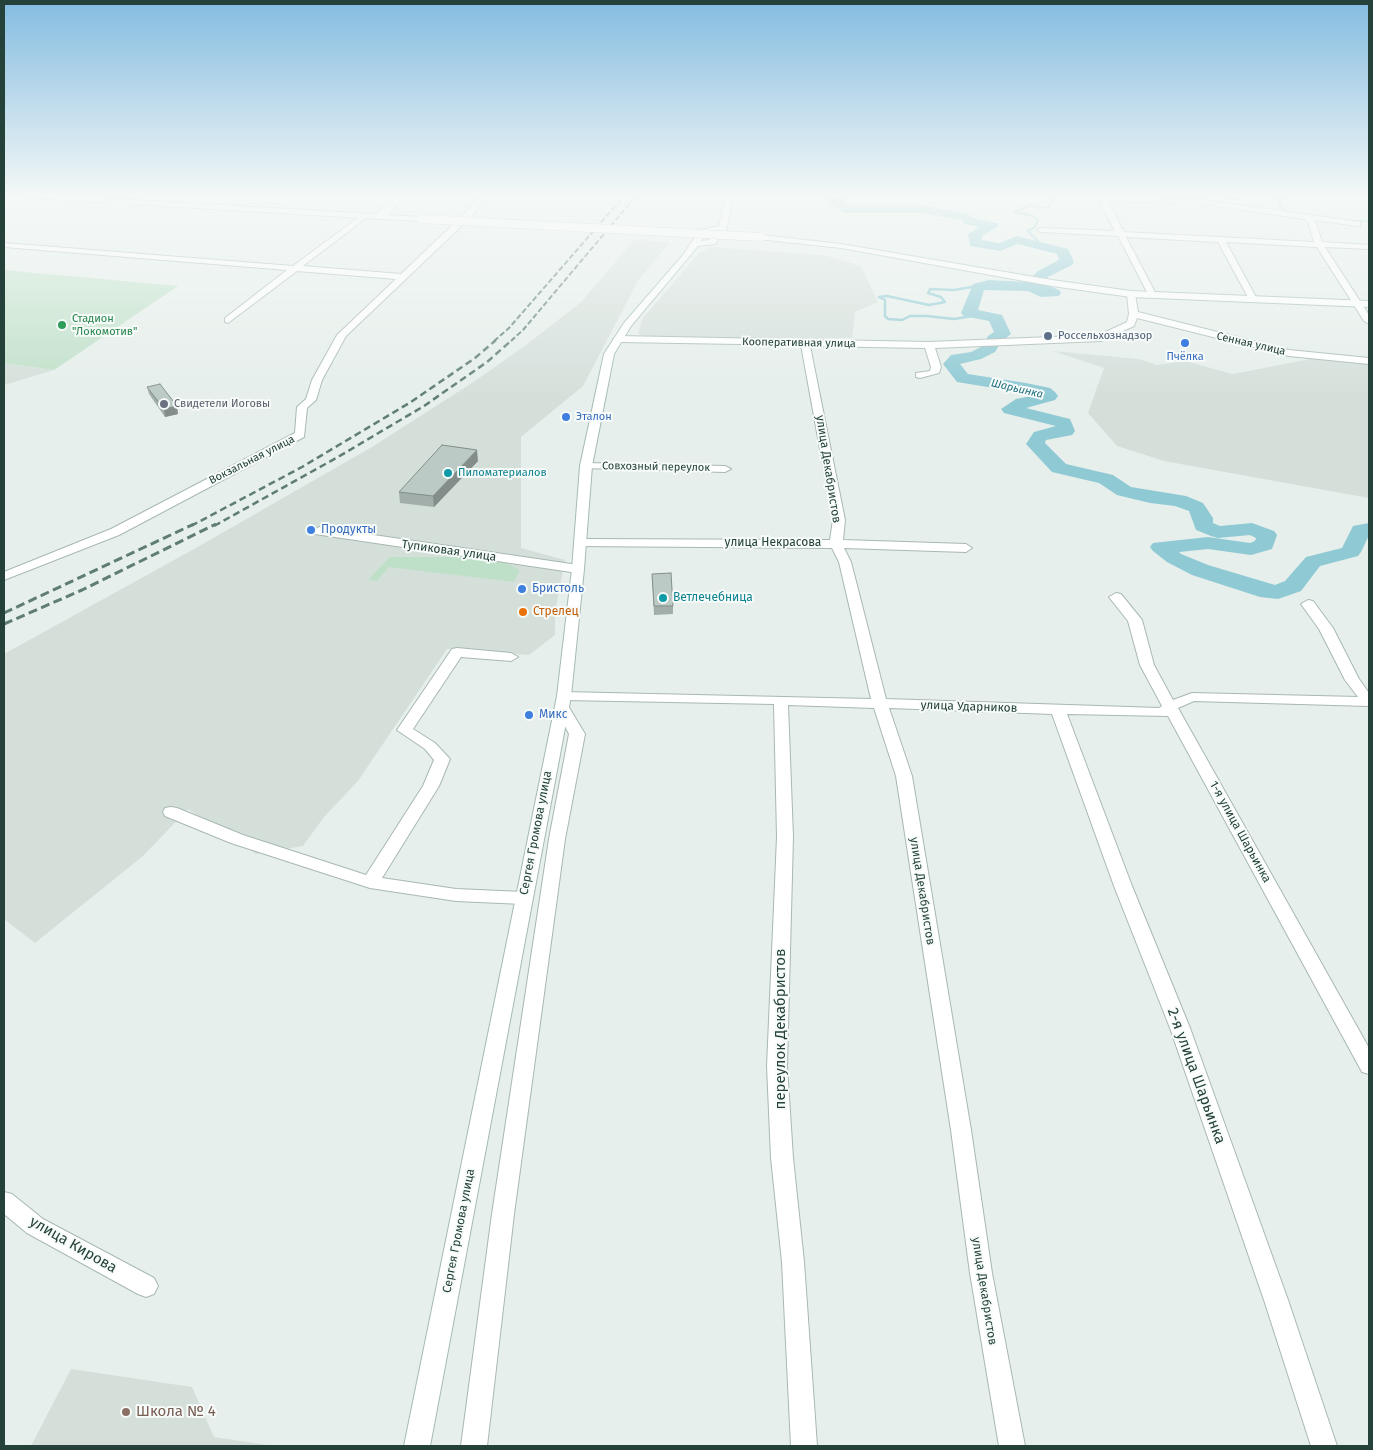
<!DOCTYPE html>
<meta charset="utf-8">
<style>
body{margin:0}
#map{position:relative;width:1373px;height:1450px;overflow:hidden;background:#e6efeb;font-family:"Fira Sans",sans-serif}
canvas{display:block}
.frame{position:absolute;inset:0;border:5px solid #24423a;pointer-events:none}
</style>
<div id="map">
<canvas width="1373" height="1450"></canvas>
<div class="frame"></div>
</div>
<script>
const g = document.querySelector('canvas').getContext('2d');
g.lineJoin = 'round';
function fill(path, color) { g.fillStyle = color; g.fill(path, 'evenodd'); }
const shape = rows => new Path2D(rows.map(r => 'M' + r).join(''));
function stroke(path, color, width, dash) { g.strokeStyle = color; g.lineWidth = width; g.lineCap = dash ? 'butt' : 'round'; g.setLineDash(dash || []); g.stroke(path); }
function drawText(font, color, halo, rows, align = 'center') {
  g.font = font + ' "Fira Sans",sans-serif'; g.lineWidth = 4; g.setLineDash([]); g.textBaseline = 'middle'; g.strokeStyle = halo; g.fillStyle = color; for (const [text, x, y, turn = 0] of rows) {
    g.save(); g.translate(x, y); g.rotate((+turn || 0) * Math.PI / 180); g.textAlign = isNaN(turn) ? turn : align; if (halo) g.strokeText(text, 0, 0); g.fillText(text, 0, 0); g.restore();
  }
}
fill(shape([
 [634,240,670,242,638,281,583,386,521,437,521,548,565,560,555,612,555,635,529,655,447,649,358,781,324,817,303,846,256,854,188,809,143,856,35,943,4,919,4,654,194,549,372,447,475,381,526,345,581,302],
 [710,247,823,255,861,266,878,302,855,312,852,338,728,339,650,337,638,334,642,319,699,253],
 [1053,351,1139,359,1157,365,1185,361,1233,374,1315,358,1369,363,1369,498,1164,461,1117,446,1088,413,1104,368],
 [4,363,54,370,4,385],
 [71,1369,192,1387,214,1437,274,1446,31,1446]
]), '#d4dfda');
fill(shape([
 [4,270,178,286,54,370,4,363],
 [390,557,474,557,498,559,520,570,514,582,389,567,377,581,368,580]
]), '#bfe0c8');
stroke(shape([
 [1163,196,1189,198,1199,196],
 [1226,196,1231,200,1240,198,1236,196],
 [1252,196,1278,197,1282,199,1278,204,1285,211,1316,217],
 [1348,221,1369,221],
 [1043,247,1028,231,1034,228,1038,220,1033,216,1015,212,1028,206,1027,204,1040,208,1049,207,1055,199,1053,196],
 [979,315,954,319,927,316,910,316,902,320,888,319,885,316,885,300,879,297,887,296,929,305,945,302,941,297,928,293,930,289,954,290,989,284]
]), '#8ec9d4', 2.5);
fill(shape([
 [831,196,844,196,842,199,849,205,921,205,965,213,974,218,997,223,999,226,982,236,982,240,999,243,1017,236,1068,249,1074,262,1072,265,1048,277,1042,283,1059,290,1061,293,1059,296,1041,297,1028,291,984,290,978,310,1002,315,1011,334,1001,342,995,352,981,359,960,364,968,374,1026,383,1050,388,1055,392,1058,396,1055,400,1026,408,1070,419,1075,431,1072,435,1046,440,1045,443,1066,464,1113,475,1131,487,1186,496,1203,503,1213,518,1213,523,1220,526,1252,523,1274,531,1277,535,1272,549,1251,555,1208,549,1179,552,1181,554,1208,565,1275,585,1285,581,1306,557,1342,548,1353,526,1369,523,1369,535,1361,552,1358,556,1320,566,1301,591,1278,599,1260,597,1192,575,1167,562,1153,551,1150,547,1153,543,1208,537,1250,543,1255,541,1256,538,1250,535,1218,538,1211,536,1196,530,1189,511,1175,506,1150,503,1117,495,1099,483,1052,472,1026,444,1034,432,1056,426,1004,413,1001,409,1016,399,1037,395,957,382,943,364,951,355,971,352,983,346,988,336,994,332,989,321,964,316,961,313,973,284,989,280,1027,282,1038,271,1059,260,1057,254,1018,244,1000,251,970,246,968,234,979,227,965,224,961,220,921,213,844,213,830,203,828,200,831,196]
]), '#8ec9d4');
const street = shape([
 [479,196,487,196,470,218,346,336,322,380,316,400,307,408,304,437,119,535,4,580,4,572,111,529,295,433,297,407,306,399,312,380,337,335,396,279,297,271,228,323,225,322,225,318,287,270,4,247,4,243,293,266,363,214,366,214,366,218,303,266,401,274,464,214,479,196],
 [1097,196,1204,200,1360,222,1360,226,1357,226,1315,220,1322,242,1369,245,1369,249,1325,247,1369,315,1369,324,1364,321,1317,247,1226,242,1257,299,1253,302,1249,299,1218,242,1126,237,1156,294,1152,297,1148,294,1118,236,1041,232,1037,230,1041,228,1115,231,1097,196],
 [1108,201,1204,204,1304,219,1308,222,1314,242,1124,232,1108,201],
 [1131,291,1135,294,1138,312,1289,350,1369,358,1369,364,1289,356,1137,318,1134,326,1101,341,935,348,941,367,939,373,920,378,916,377,916,373,930,371,931,367,925,348,810,346,845,520,843,540,966,544,972,548,966,552,844,548,851,562,886,699,1159,708,1162,706,1140,665,1128,621,1109,597,1116,593,1121,594,1142,620,1154,665,1173,700,1192,693,1358,697,1345,680,1319,629,1301,604,1308,600,1313,601,1333,628,1359,679,1369,693,1369,706,1194,701,1178,708,1369,1048,1369,1074,1362,1072,1168,716,1067,714,1132,886,1190,1028,1288,1300,1337,1446,1311,1446,1264,1300,1170,1028,1114,886,1052,714,889,708,912,776,971,1130,992,1273,1025,1446,999,1446,970,1273,951,1130,896,776,874,708,788,705,793,837,787,1066,793,1158,804,1262,817,1446,791,1446,782,1262,771,1158,767,1066,777,837,774,704,564,700,557,696,564,692,871,699,839,562,832,548,576,546,574,543,576,540,580,539,830,540,833,520,801,345,618,342,613,339,618,336,929,342,1099,335,1127,322,1129,314,1127,294,1131,291],
 [586,463,725,466,731,469,725,472,582,468,580,466,586,463],
 [319,527,578,565,584,569,578,573,315,534,313,531,319,527],
 [457,648,511,653,518,657,511,661,461,657,413,729,435,743,450,759,439,786,382,878,456,889,523,892,529,894,532,898,529,902,523,904,456,901,370,888,231,843,165,816,163,812,165,808,171,807,177,808,243,835,366,875,423,786,434,760,425,749,397,730,452,649,457,648],
 [562,703,567,704,585,734,565,839,514,1214,487,1446,461,1446,492,1214,549,839,569,734,555,707,562,703],
 [4,1192,12,1194,43,1219,154,1278,158,1286,154,1294,146,1297,138,1294,27,1233,4,1214,4,1192]
]);
const secondary = shape([
 [26,196,64,196,376,214,396,196,404,196,388,215,422,217,426,219,422,221,380,219,30,198,26,196],
 [726,196,734,196,726,230,715,244,698,246,631,326,614,354,592,466,584,569,571,696,430,1446,404,1446,557,696,572,569,580,466,604,354,624,323,683,255,700,230,719,226,726,196],
 [716,232,709,240,701,241,706,234,716,232],
 [761,235,841,244,1052,280,1131,291,1369,301,1369,307,1131,297,1052,286,841,248,758,239,758,235,761,235]
]);
stroke(street, '#a8b8b2', 2);
stroke(secondary, '#a4bbb3', 2);
fill(street, '#fff');
fill(secondary, '#fff');
stroke(shape([
 [494,341,509,328,624,196],
 [511,341,523,330,636,196]
]), '#5f7d75', 2, [5.5, 2.5]);
stroke(shape([
 [191,526,302,467,411,402,475,358,496,340],
 [214,526,338,457,424,406,487,362,512,340]
]), '#5f7d75', 2.5, [7, 4]);
stroke(shape([
 [4,613,194,524],
 [4,624,82,590,216,524]
]), '#5f7d75', 3, [9, 4.5]);
const secondaryBridge = shape([
 [422,219,761,237]
]);
stroke(secondaryBridge, '#a4bbb3', 9, []);
stroke(secondaryBridge, '#fff', 8);
fill(shape([
 [147,387,178,414,165,417,149,394],
 [478,461,434,507,400,503,399,492],
 [652,574,673,606,673,614,654,615]
]), '#a1aea9');
fill(shape([
 [177,406,178,414,165,417,164,409],
 [477,450,478,461,434,507,433,496]
]), '#838d89');
const building = shape([
 [160,384,177,406,164,409,147,387,160,384],
 [442,445,477,450,433,496,399,492,442,445],
 [671,573,673,606,654,606,652,574,671,573]
]);
fill(building, '#bbcac4');
stroke(building, '#838d89', 1);
const sky = g.createLinearGradient(0, 0, 0, 399);
sky.addColorStop(0, '#84bce0');
sky.addColorStop(0.49, '#f4f8f6');
sky.addColorStop(1, '#f4f8f600');
g.fillStyle = sky;
g.fillRect(0, 0, 1373, 399);
for (const [x, y, r, color] of [
 [62,325,5,"#2e9e5b"],
 [1048,336,5,"#5c6f8a"],
 [1185,343,5,"#3f7fe0"],
 [164,404,5,"#6b7280"],
 [566,417,5,"#3f7fe0"],
 [448,473,5,"#0f9aa8"],
 [311,530,5,"#3f7fe0"],
 [522,589,5,"#3f7fe0"],
 [663,598,5,"#0f9aa8"],
 [523,612,5,"#e8710a"],
 [529,715,5,"#3f7fe0"],
 [126,1412,5,"#8d6e63"]
]) { const dot = new Path2D(); dot.arc(x, y, r, 0, 2 * Math.PI); g.fillStyle = color; g.fill(dot); stroke(dot, '#f7fbf9', 2); }
drawText('11px', '#27864d', '#f7fbf9', [
 ["Стадион",72,319],
 ["\"Локомотив\"",72,332]
], 'left');
drawText('11px', '#4e5e75', '#f7fbf9', [
 ["Россельхознадзор",1058,336]
], 'left');
drawText('11px', '#24423a', '#f7fbf9', [
 ["Кооперативная улица",799,343,1],
 ["Сенная улица",1251,344,13],
 ["Вокзальная улица",252,460,-27],
 ["Совхозный переулок",656,467,1]
]);
drawText('11px', '#366cbe', '#f7fbf9', [
 ["Пчёлка",1185,357],
 ["Эталон",576,417,"left"]
]);
drawText('italic 11px', '#1c6f80', '#f7fbf9', [
 ["Шарьинка",1017,389,13]
]);
drawText('11px', '#5b616d', '#f7fbf9', [
 ["Свидетели Иоговы",174,404]
], 'left');
drawText('11px', '#0d838f', '#f7fbf9', [
 ["Пиломатериалов",458,473]
], 'left');
drawText('12px', '#24423a', '#f7fbf9', [
 ["улица Декабристов",828,469,81],
 ["улица Некрасова",773,543],
 ["Тупиковая улица",449,551,8],
 ["улица Ударников",969,707,2],
 ["1-я улица Шарьинка",1240,832,61],
 ["Сергея Громова улица",536,833,-79],
 ["улица Декабристов",922,891,81],
 ["Сергея Громова улица",459,1231,-79],
 ["улица Декабристов",984,1291,81]
]);
drawText('12px', '#366cbe', '#f7fbf9', [
 ["Продукты",321,530],
 ["Бристоль",532,589],
 ["Микс",539,715]
], 'left');
drawText('12px', '#0d838f', '#f7fbf9', [
 ["Ветлечебница",673,598]
], 'left');
drawText('12px', '#c56008', '#f7fbf9', [
 ["Стрелец",533,612]
], 'left');
drawText('15px', '#24423a', '#f7fbf9', [
 ["переулок Декабристов",781,1029,-90],
 ["2-я улица Шарьинка",1196,1076,70],
 ["улица Кирова",73,1245,30]
]);
drawText('15px', '#785e54', '#f7fbf9', [
 ["Школа № 4",136,1412]
], 'left');
</script>
